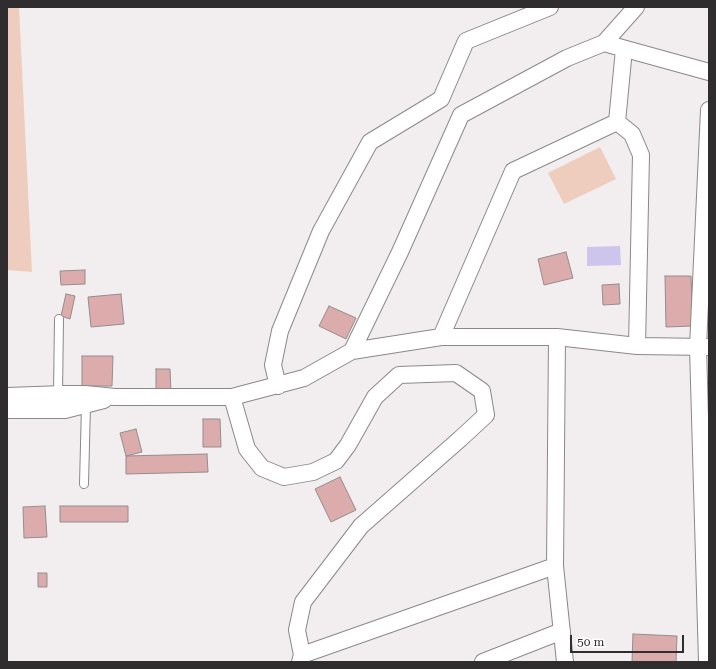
<!DOCTYPE html>
<style>
body{margin:0}
#map{position:relative;width:716px;height:669px;overflow:hidden;background:#f2edef;font-family:"Roboto Serif",serif}
canvas{display:block}
.frame{position:absolute;inset:0;border:8px solid #2f2d2e;pointer-events:none}
.scale{position:absolute;left:570px;top:635px;width:114px;height:18px;box-sizing:border-box;border:2px solid #2f2d2e;border-top:0;padding-left:5px;font-size:12px;line-height:14px;white-space:nowrap;color:#2f2d2e;-webkit-text-stroke:3px #fff;paint-order:stroke}
</style>
<div id="map">
<canvas width="716" height="669"></canvas>
<div class="frame"></div>
<div class="scale">50 m</div>
</div>
<script>
const g = document.querySelector('canvas').getContext('2d');
g.lineJoin = 'round';
function fill(path, color) { g.fillStyle = color; g.fill(path, 'evenodd'); }
const shape = rows => new Path2D(rows.map(r => 'M' + r).join(''));
function stroke(path, color, width, dash) { g.strokeStyle = color; g.lineWidth = width; g.lineCap = dash ? 'butt' : 'round'; g.setLineDash(dash || []); g.stroke(path); }
fill(shape([
 [7,7,19,7,32,272,7,270],
 [600,147,616,179,564,204,548,173]
]), '#eecdbe');
fill(shape([
 [620,246,621,265,587,266,587,247]
]), '#cec5ed');
const building = shape([
 [566,252,573,278,544,285,538,259,566,252],
 [85,270,85,284,61,285,60,271,85,270],
 [665,276,691,276,693,326,666,327,665,276],
 [619,284,620,304,603,305,602,285,619,284],
 [66,294,75,296,70,319,61,316,66,294],
 [121,294,124,324,91,327,88,297,121,294],
 [329,306,356,318,346,339,319,326,329,306],
 [82,356,113,356,112,386,82,386,82,356],
 [156,369,170,369,171,392,156,392,156,369],
 [203,419,220,419,221,447,203,447,203,419],
 [136,429,142,452,126,456,120,433,136,429],
 [207,454,208,472,126,474,126,456,207,454],
 [340,477,356,510,331,522,315,489,340,477],
 [45,506,47,537,24,538,23,507,45,506],
 [60,506,128,506,128,522,60,522,60,506],
 [38,573,47,573,47,587,38,587,38,573],
 [633,634,677,636,676,662,632,662,633,634]
]);
fill(building, '#dbacab');
stroke(building, '#928d8d', 1);
const service = shape([
 [58,394,59,319],
 [84,484,86,405]
]);
const minor = shape([
 [604,43,709,72],
 [617,122,624,49],
 [441,337,557,337,637,346,709,347],
 [557,337,555,566,565,662],
 [352,351,441,337,513,171,617,122,632,134,641,155,637,346],
 [278,386,273,365,280,331,321,231,370,142,441,99,466,41,550,7],
 [7,396,64,394,85,394,115,397,232,397,304,378,352,351,400,252,461,115,567,58,604,43,636,7],
 [232,397,247,449,262,468,284,477,313,472,336,461,348,445,375,397,399,375,456,373,482,391,486,415,460,439,361,526,303,602,297,630,302,655],
 [7,410,65,410,104,400],
 [300,662,302,655,555,566],
 [483,662,562,631],
 [707,662,698,347,709,110]
]);
stroke(service, '#8c888a', 10);
stroke(minor, '#8c888a', 18);
stroke(service, '#fff', 8);
stroke(minor, '#fff', 16);
</script>
